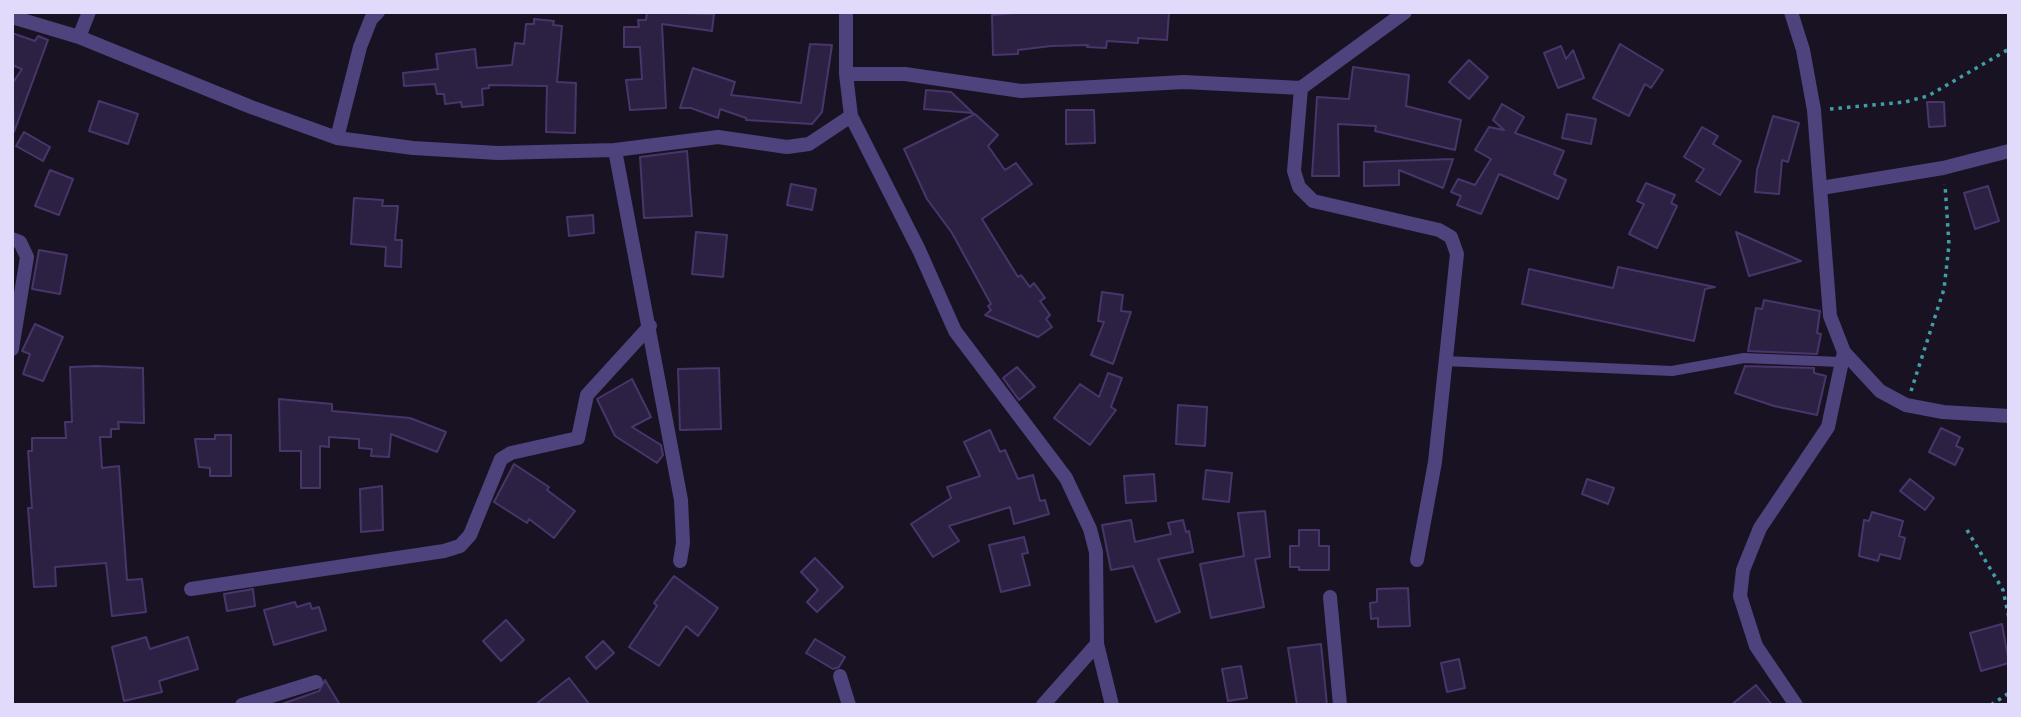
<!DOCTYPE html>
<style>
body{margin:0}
#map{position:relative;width:2021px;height:717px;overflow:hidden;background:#181223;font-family:Overpass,sans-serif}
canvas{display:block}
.frame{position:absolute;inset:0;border:14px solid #e2dafa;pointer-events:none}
</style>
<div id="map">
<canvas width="2021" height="717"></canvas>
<div class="frame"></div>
</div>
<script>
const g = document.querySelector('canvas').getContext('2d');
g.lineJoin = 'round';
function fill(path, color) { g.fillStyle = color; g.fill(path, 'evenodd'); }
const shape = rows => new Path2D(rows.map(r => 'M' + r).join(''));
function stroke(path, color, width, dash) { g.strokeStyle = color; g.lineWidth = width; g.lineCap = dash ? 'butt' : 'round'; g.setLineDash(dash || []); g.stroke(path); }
const building = shape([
 [647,12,714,14,712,31,662,24,666,108,630,110,626,80,642,79,640,47,624,47,624,27,639,27,638,20,646,20,647,12],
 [1026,12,1169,12,1167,40,1138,38,1138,43,1107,41,1106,48,1087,47,1088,45,1051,46,1018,50,1018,54,993,55,992,15,1026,12],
 [534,19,554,21,553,25,562,26,557,82,576,83,575,133,546,132,547,86,489,85,489,88,482,89,483,105,462,107,461,102,445,104,444,94,437,94,435,84,404,86,403,73,438,69,436,54,475,49,477,68,512,65,515,43,524,44,526,24,534,24,534,19],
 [12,33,35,41,38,36,48,40,14,132,12,84,22,69,12,65,12,33],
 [810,44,832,45,822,112,812,124,746,120,746,118,720,109,718,118,691,108,680,108,693,68,735,82,731,95,801,103,810,44],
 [1620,44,1663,70,1651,88,1645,84,1629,116,1593,98,1620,44],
 [1561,46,1566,59,1573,50,1584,78,1558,88,1544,53,1561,46],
 [1469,60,1488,77,1469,99,1449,82,1469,60],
 [1353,67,1409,75,1406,106,1461,120,1455,150,1375,131,1376,126,1338,124,1339,176,1312,176,1317,97,1349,99,1353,67],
 [926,90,951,92,973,113,924,109,926,90],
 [99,101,138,114,128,144,89,131,99,101],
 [1927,102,1944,102,1945,126,1929,127,1927,102],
 [1502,104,1524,117,1515,133,1564,151,1554,174,1566,180,1558,199,1499,174,1481,214,1457,205,1461,196,1451,192,1458,179,1475,185,1491,159,1475,150,1489,127,1504,130,1493,120,1502,104],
 [1066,110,1094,110,1095,143,1066,144,1066,110],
 [975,114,998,135,988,146,1005,170,1016,163,1032,184,982,219,1018,277,1021,275,1030,287,1034,283,1045,298,1040,301,1050,315,1046,319,1052,327,1038,337,985,315,991,310,988,306,991,304,952,233,927,199,904,149,975,114],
 [1567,114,1596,119,1591,144,1562,138,1567,114],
 [1773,116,1799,123,1788,162,1782,160,1779,194,1755,192,1757,170,1773,116],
 [1702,127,1718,136,1713,144,1741,161,1720,195,1696,181,1704,169,1684,157,1702,127],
 [24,132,50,147,43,161,16,146,24,132],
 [687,151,692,216,644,218,640,157,687,151],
 [1453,159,1443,188,1399,170,1399,185,1364,186,1364,162,1453,159],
 [50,170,73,179,59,215,35,206,50,170],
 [1646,183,1675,195,1671,203,1677,206,1657,248,1629,234,1644,204,1637,201,1646,183],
 [791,184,816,189,812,210,787,205,791,184],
 [1988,186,1999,221,1975,229,1964,193,1988,186],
 [354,198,383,200,382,206,398,206,395,240,402,240,401,267,385,266,386,247,351,244,354,198],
 [593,215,594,233,569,236,567,217,593,215],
 [696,232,727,235,723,277,692,274,696,232],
 [1736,232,1801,261,1749,276,1736,232],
 [39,250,67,255,60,294,32,289,39,250],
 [1618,267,1715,287,1705,289,1694,341,1522,304,1529,269,1613,288,1618,267],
 [1102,292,1123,295,1121,311,1131,312,1113,364,1091,355,1104,322,1098,321,1102,292],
 [1764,300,1820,311,1817,333,1821,334,1817,354,1748,351,1756,308,1762,309,1764,300],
 [35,324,63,337,43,381,23,374,30,354,22,351,35,324],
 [96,366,143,368,144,423,118,422,119,429,111,429,111,437,100,437,102,468,119,466,127,580,142,579,146,612,112,616,106,563,55,567,56,586,34,587,28,508,32,508,28,451,32,451,32,438,66,438,65,422,72,422,70,367,96,366],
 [1745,366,1814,368,1814,373,1826,376,1817,415,1774,406,1735,393,1745,366],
 [1017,367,1035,387,1019,400,1003,378,1017,367],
 [719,368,721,429,680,430,678,369,719,368],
 [1108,373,1122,378,1111,407,1116,410,1090,445,1054,418,1080,384,1099,397,1108,373],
 [632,379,651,417,632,427,661,445,663,455,657,463,615,436,597,399,632,379],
 [279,399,332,404,332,411,410,418,446,432,437,452,391,434,389,457,371,456,372,449,359,448,359,439,329,437,329,447,320,446,320,488,301,488,301,451,280,451,279,399],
 [1178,405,1207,407,1205,446,1176,444,1178,405],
 [1941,428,1960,437,1956,446,1963,449,1955,465,1929,452,1941,428],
 [990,430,1000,452,1005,450,1018,479,1033,475,1040,501,1045,500,1049,514,1014,524,1010,507,949,526,959,541,933,557,911,524,951,498,947,487,980,476,964,442,990,430],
 [215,435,231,435,231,476,210,476,210,468,199,467,195,439,215,439,215,435],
 [514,464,549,487,547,490,575,511,554,538,529,519,527,523,494,502,514,464],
 [1206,470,1232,473,1229,502,1203,499,1206,470],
 [1154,474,1156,501,1126,503,1124,476,1154,474],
 [1587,479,1614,488,1608,504,1582,494,1587,479],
 [1910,479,1934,498,1925,510,1900,491,1910,479],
 [382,486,383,530,361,532,360,489,382,486],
 [1265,511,1270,557,1255,559,1264,607,1211,618,1200,564,1244,556,1238,513,1265,511],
 [1872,512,1903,521,1899,536,1905,538,1900,559,1880,554,1878,561,1859,556,1864,520,1869,521,1872,512],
 [1131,520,1135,542,1171,534,1168,523,1183,520,1186,532,1189,531,1193,552,1158,559,1180,612,1156,622,1133,566,1111,570,1102,525,1131,520],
 [1299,530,1319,530,1319,546,1329,546,1329,570,1299,570,1299,567,1290,567,1290,546,1299,546,1299,530],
 [1024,537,1028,553,1022,554,1030,585,1001,592,989,545,1024,537],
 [815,558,843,587,817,612,807,602,818,590,801,572,815,558],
 [674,576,718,608,698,636,686,626,659,666,629,647,657,606,654,603,674,576],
 [1408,588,1410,626,1378,627,1378,618,1371,619,1370,603,1377,602,1377,589,1408,588],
 [253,589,255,606,227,611,224,594,253,589],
 [295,602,297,607,310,603,312,609,319,607,326,630,274,645,264,610,295,602],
 [506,620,524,640,501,661,483,641,506,620],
 [2002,624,2009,663,1981,671,1970,633,2002,624],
 [146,637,150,649,188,637,198,669,159,681,162,692,124,701,112,647,146,637],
 [815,639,845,657,839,667,833,669,806,653,815,639],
 [603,641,614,653,596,669,586,657,603,641],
 [1321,644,1327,705,1297,705,1288,648,1321,644],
 [1459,659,1465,688,1447,692,1441,663,1459,659],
 [1241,666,1247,698,1228,701,1222,669,1241,666],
 [569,678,590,705,535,705,569,678],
 [325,680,340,705,279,705,319,691,325,680],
 [1756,685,1772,705,1731,705,1756,685]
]);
fill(building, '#2c2142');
stroke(building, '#48366b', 2);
stroke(shape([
 [1830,109,1905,102,1928,96,2009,49],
 [1911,391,1944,289,1949,245,1945,184],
 [1967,530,2003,590,2009,618],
 [1991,705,2009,693]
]), '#409ea7', 3.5, [3.5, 5]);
stroke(shape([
 [1444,361,1672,371,1744,358,1840,362]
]), '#4e437c', 10);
stroke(shape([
 [846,12,846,74,851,116,919,250,955,331,1066,478,1090,529,1096,552,1097,644,1112,705],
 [1791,12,1803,50,1814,110,1830,316,1844,352,1828,427,1760,528,1743,570,1740,596,1756,646,1796,705],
 [12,17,79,37,251,107,337,138,413,148,498,153,615,150,718,137,787,147,809,144,851,116],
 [79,37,89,12],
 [846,74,905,74,1021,91,1184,82,1301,88,1405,12],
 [1301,88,1294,171,1299,187,1313,201,1439,230,1451,237,1457,254,1435,462,1417,560],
 [337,138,360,47,371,19,378,12],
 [615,150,681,500,683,543,680,561],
 [1821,188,1943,168,2009,151],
 [12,239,20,242,27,257,12,349],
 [1844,352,1880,391,1906,405,1943,412,2009,416],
 [191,589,444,551,460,546,470,535,501,459,511,453,578,438,587,395,650,326],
 [1330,597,1340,705],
 [840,676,849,705],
 [242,705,316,682],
 [1043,705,1097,644]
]), '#4e437c', 14);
</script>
